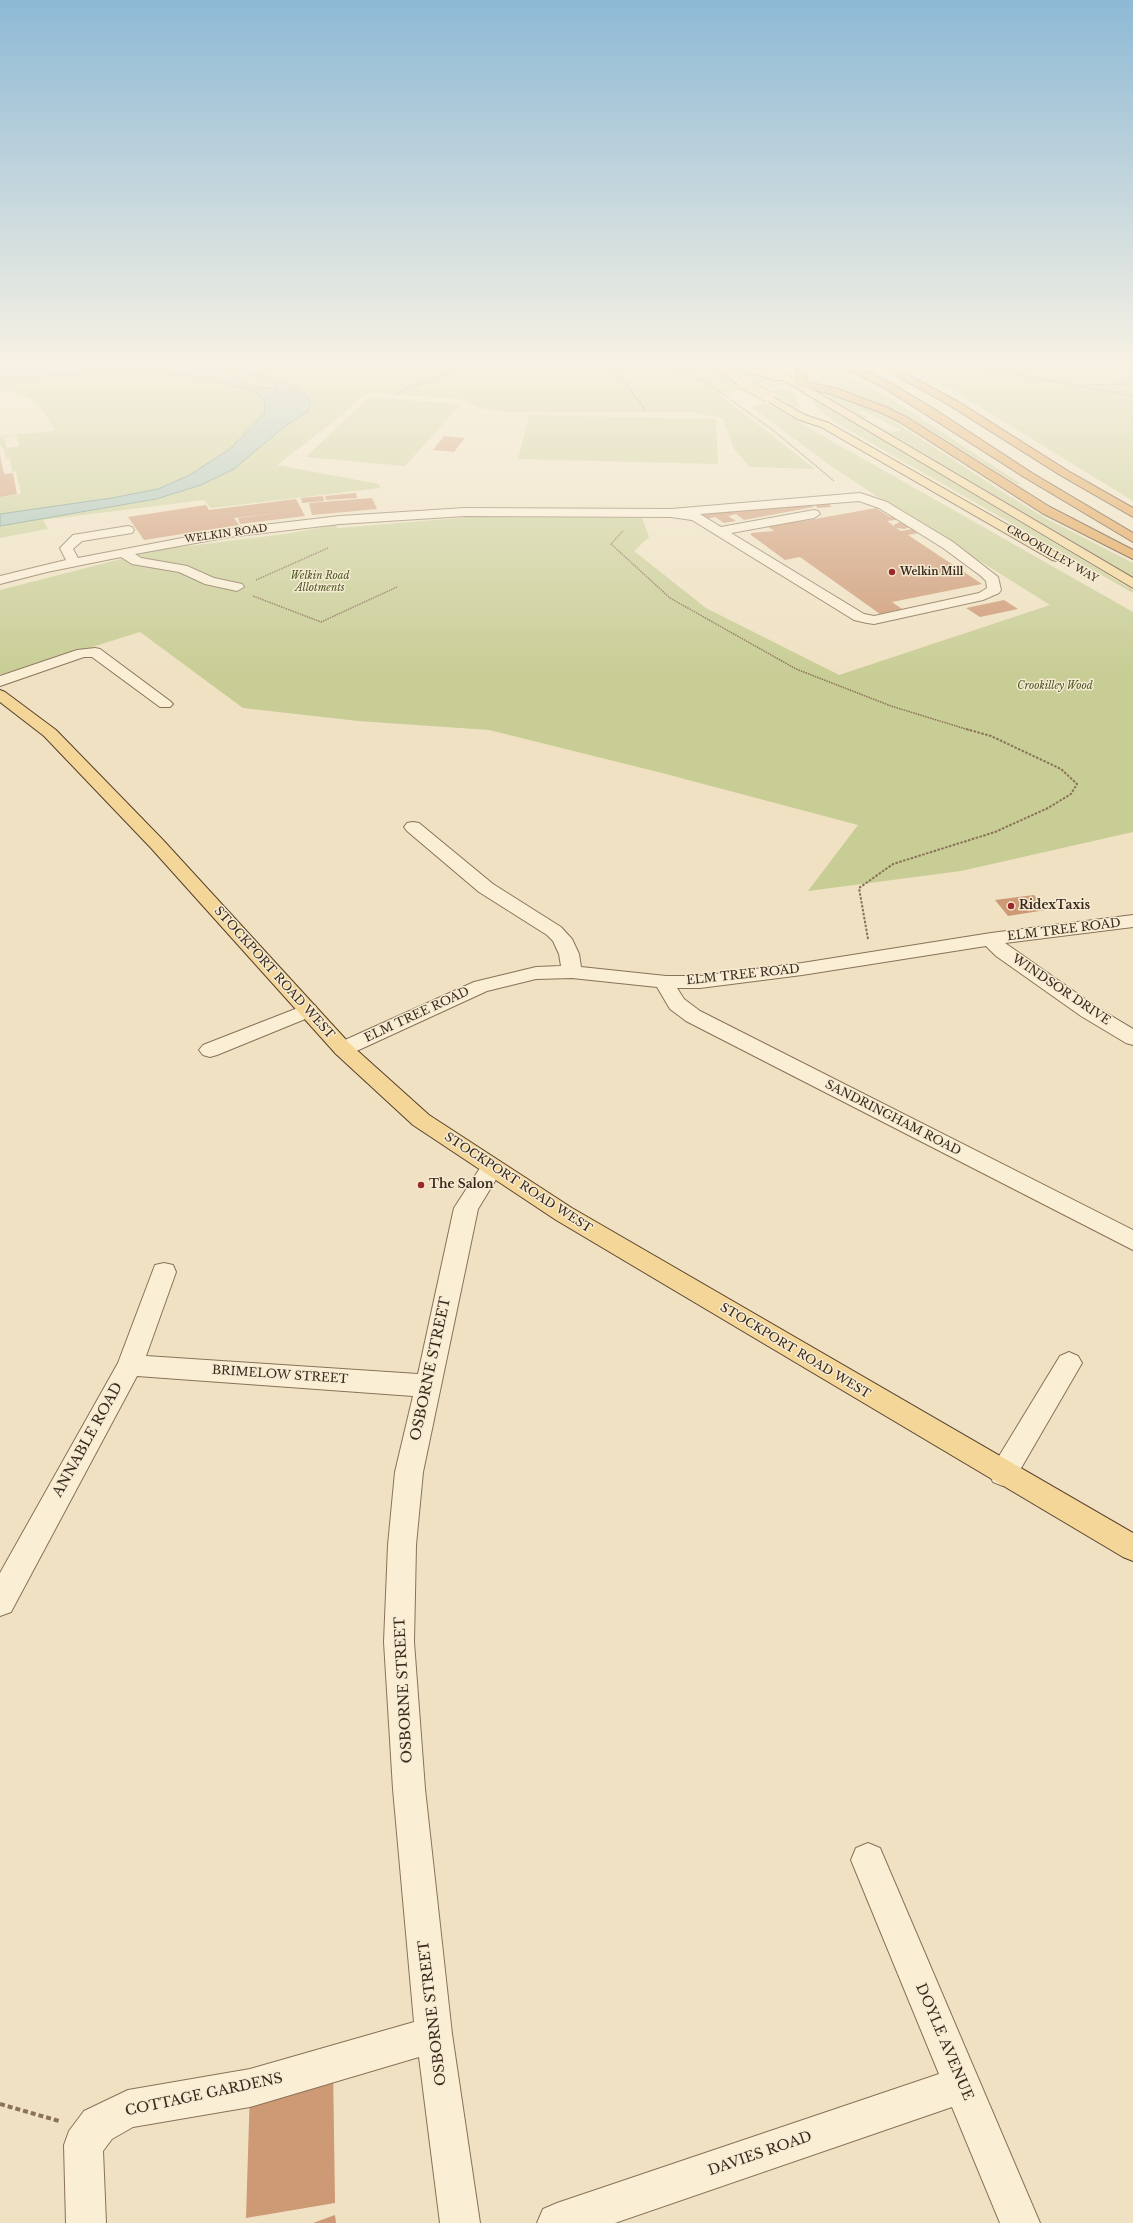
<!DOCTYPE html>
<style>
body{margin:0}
canvas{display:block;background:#efe1c2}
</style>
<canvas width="1133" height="2223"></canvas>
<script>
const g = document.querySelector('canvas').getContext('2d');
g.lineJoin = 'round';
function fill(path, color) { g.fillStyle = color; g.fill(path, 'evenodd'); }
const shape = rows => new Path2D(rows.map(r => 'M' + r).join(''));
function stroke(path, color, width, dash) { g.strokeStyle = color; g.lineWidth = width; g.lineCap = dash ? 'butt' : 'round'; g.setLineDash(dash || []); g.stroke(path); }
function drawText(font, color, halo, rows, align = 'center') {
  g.font = font + ' "Libre Baskerville",serif'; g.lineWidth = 3; g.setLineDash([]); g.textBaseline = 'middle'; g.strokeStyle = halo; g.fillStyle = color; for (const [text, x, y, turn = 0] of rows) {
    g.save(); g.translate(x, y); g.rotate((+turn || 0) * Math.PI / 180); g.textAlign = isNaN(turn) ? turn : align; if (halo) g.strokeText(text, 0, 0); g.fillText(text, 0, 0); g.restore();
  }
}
fill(shape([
 [10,365,89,365,0,371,0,367],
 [215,365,707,365,746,389,720,395,815,469,750,467,734,449,723,418,689,412,508,412,480,408,460,399,373,393,363,395,346,412,277,465,379,484,380,488,211,508,204,500,43,520,48,529,0,538,0,526,156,499,201,485,234,468,284,427,307,412,306,394,290,384,243,368],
 [723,365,771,378,769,379,787,385,765,388],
 [808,365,829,365,847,376,820,380,817,373,811,373],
 [906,365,1133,365,1133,501,957,393],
 [132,371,182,375,229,384,254,392,264,399,265,413,231,448,190,475,158,489,112,498,0,514,0,497,21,494,16,471,12,472,10,458,6,459,4,450,0,445,0,436,55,431,51,423,35,401,15,392,0,390,0,379],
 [16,435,19,446,7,448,4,437],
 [238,373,271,381,275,382,277,389,252,386,227,375],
 [849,377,890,398,1021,484,1017,484,907,416,886,406,836,387,838,386,823,381],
 [791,388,792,393,796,393,797,401,801,409,796,408,770,391],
 [814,388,881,413,1009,496,1045,518,1133,563,1133,577,883,429,893,432,901,430,864,411,858,412,868,418,864,418],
 [369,397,461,404,405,466,306,457],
 [812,397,1133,590,1133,593,833,421,818,409,814,404],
 [765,403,1133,612,1133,832,961,871,808,891,858,825,662,773,489,730,358,721,243,708,140,632,3,675,0,674,0,590,156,550,285,534,335,525,338,528,471,517,642,518,649,537,634,551,706,608,839,675,1050,605,878,497,828,464,752,407],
 [529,415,716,419,718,464,518,459]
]), '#c8cd95');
const water = shape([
 [89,365,215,365,243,368,290,384,306,394,311,403,307,412,284,427,234,469,201,485,156,499,0,526,0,514,112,498,158,489,190,475,231,448,265,413,264,399,254,392,229,384,182,375,132,371,0,379,0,371,89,365],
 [230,373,253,375,271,381,275,383,277,389,252,386,227,375,230,373]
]);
fill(water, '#a4c1b8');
stroke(water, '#6b9086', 1);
fill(shape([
 [444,436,465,438,454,452,433,450],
 [0,455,4,474,13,473,17,494,0,497],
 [356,493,357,498,326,500,325,496],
 [323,496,324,501,302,503,301,498],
 [372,498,377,509,312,515,309,503],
 [296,499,305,516,240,524,238,518,278,513,234,518,239,525,144,540,128,517,206,505,209,510],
 [826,502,832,507,818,508,813,503],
 [807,503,814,507,744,520,736,514,728,516,736,521,724,523,715,517,707,519,703,515,738,510],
 [876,508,890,517,896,515,902,519,887,521,894,526,895,524,901,522,910,527,905,529,896,528,901,531,917,528,924,532,908,535,982,584,892,602,902,609,880,614,800,557,785,560,751,535,751,533,774,531,766,525,794,520,798,522],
 [1004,600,1018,609,980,617,966,608],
 [1034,895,1046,910,1008,916,995,900],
 [333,2065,335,2203,246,2218,250,2088],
 [335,2215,336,2223,313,2223]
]), '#ce9a76');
const minor = shape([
 [860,493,887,502,953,542,998,577,1001,590,999,593,983,600,874,624,867,623,854,620,692,520,671,517,465,516,340,524,229,537,135,554,141,558,187,566,214,578,242,584,244,587,237,591,205,584,179,572,132,564,121,557,47,572,0,584,0,576,66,560,60,548,73,535,128,526,132,527,134,530,132,533,82,541,73,549,78,558,229,529,340,516,465,508,671,509,860,493],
 [859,501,879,508,943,548,981,576,986,581,987,588,979,593,874,616,864,614,731,533,814,518,820,514,818,511,814,510,721,527,700,514,859,501],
 [95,648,100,649,170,701,173,704,170,707,160,707,92,657,84,657,0,686,0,676,77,650,95,648],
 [413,822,419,823,493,884,561,927,572,939,579,954,581,967,666,976,700,976,802,963,991,933,1133,915,1133,927,1005,943,1095,1006,1133,1029,1133,1045,1126,1043,1081,1016,996,956,986,946,802,975,700,988,677,988,684,999,700,1011,1133,1230,1133,1250,686,1021,670,1009,657,987,572,978,536,979,487,991,350,1054,343,1056,336,1054,333,1049,336,1044,474,982,536,967,561,966,559,954,553,941,547,935,479,892,407,831,404,827,407,823,413,822],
 [308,1004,315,1005,318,1010,315,1015,217,1055,210,1057,203,1055,199,1050,203,1045,308,1004],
 [492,1160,500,1162,503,1168,478,1209,423,1472,416,1545,414,1642,425,1789,452,2034,480,2223,440,2223,419,2057,250,2107,133,2127,112,2139,103,2151,106,2223,66,2223,64,2145,69,2131,84,2111,128,2090,250,2069,414,2022,393,1789,384,1642,388,1545,395,1472,413,1396,137,1376,11,1612,0,1616,0,1573,118,1363,155,1265,164,1263,173,1265,176,1272,146,1356,418,1374,454,1208,484,1162,492,1160],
 [1069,1352,1078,1356,1082,1363,1013,1482,1003,1486,993,1482,989,1474,993,1466,1060,1356,1069,1352],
 [868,1843,880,1848,1040,2223,1000,2223,952,2107,615,2223,537,2223,543,2209,557,2203,939,2074,851,1860,856,1848,868,1843]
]);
const major = shape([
 [710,365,721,365,748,383,743,386,739,385,710,365],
 [729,365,743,365,770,372,760,365,771,365,1133,578,1133,588,783,380,775,380,730,367,729,365],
 [768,394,805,415,829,423,1064,557,1057,561,1052,560,821,427,797,419,764,399,764,395,768,394],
 [0,690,5,692,56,730,163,840,350,1044,429,1115,572,1208,1133,1533,1133,1561,1123,1557,556,1220,413,1125,336,1054,151,848,44,736,0,702,0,690]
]);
const highway = shape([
 [792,365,802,365,808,375,805,382,835,388,888,408,908,418,1050,507,1133,550,1133,559,1042,513,900,422,880,412,828,393,795,386,794,384,798,375,792,365],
 [840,365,852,365,889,382,934,409,1032,473,1133,533,1133,542,1024,477,881,386,840,365],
 [877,365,889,365,957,401,1068,471,1133,508,1133,517,1060,475,949,405,877,365]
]);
stroke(minor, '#897258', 2);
stroke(major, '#57402d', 2);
stroke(highway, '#57402d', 2);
stroke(shape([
 [607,365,619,375,646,411],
 [668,365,708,384,729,398],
 [967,365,1133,396],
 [922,366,931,365],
 [1090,385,1126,384,1133,368],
 [395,394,468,365],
 [731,400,774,431,834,481],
 [623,531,611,544,670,598,796,669,891,706,969,730],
 [256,580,328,548],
 [253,596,321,622,397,587]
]), '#897258', 1.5, [1.5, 1]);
stroke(shape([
 [868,939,859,888,893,864,995,832,1048,808,1071,794,1077,784,1061,769,991,736,966,729]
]), '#897258', 2, [2.5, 1.5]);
stroke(shape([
 [0,2104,59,2121]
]), '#897258', 4, [5, 3]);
fill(minor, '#faeed5');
fill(major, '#f4d698');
fill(highway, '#e19f50');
const majorBridge = shape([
 [743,383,768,397]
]);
stroke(majorBridge, '#57402d', 12, []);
stroke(majorBridge, '#f4d698', 11);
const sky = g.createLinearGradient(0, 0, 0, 676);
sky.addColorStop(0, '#8db9d5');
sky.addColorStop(0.54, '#f8f2e4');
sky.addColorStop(1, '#f8f2e400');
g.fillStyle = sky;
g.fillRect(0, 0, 1133, 676);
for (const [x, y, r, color] of [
 [892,572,4,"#9a2729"],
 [1011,906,4,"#9a2729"],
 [421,1185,4,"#9a2729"]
]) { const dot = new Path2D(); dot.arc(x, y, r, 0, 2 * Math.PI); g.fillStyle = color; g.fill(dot); stroke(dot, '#f6ebd2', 1.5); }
drawText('10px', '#392a1d', '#f6ebd2', [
 ["WELKIN ROAD",226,534,-8],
 ["CROOKILLEY WAY",1052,554,30]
]);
drawText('bold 10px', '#392a1d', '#f6ebd2', [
 ["Welkin Mill",900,572]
], 'left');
drawText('italic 10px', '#4a5623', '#f6ebd2', [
 ["Welkin Road",320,576],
 ["Allotments",320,588],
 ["Crookilley Wood",1055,686]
]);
drawText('bold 12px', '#392a1d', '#f6ebd2', [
 ["RidexTaxis",1019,906],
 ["The Salon",429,1185]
], 'left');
drawText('12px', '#392a1d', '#f6ebd2', [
 ["ELM TREE ROAD",1064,930,-7],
 ["STOCKPORT ROAD WEST",274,973,48],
 ["ELM TREE ROAD",743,975,-6],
 ["WINDSOR DRIVE",1061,990,34],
 ["ELM TREE ROAD",417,1015,-25],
 ["SANDRINGHAM ROAD",893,1118,27],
 ["STOCKPORT ROAD WEST",518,1183,33],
 ["STOCKPORT ROAD WEST",795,1351,31],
 ["BRIMELOW STREET",280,1375,4]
]);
drawText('14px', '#392a1d', '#f6ebd2', [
 ["OSBORNE STREET",431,1369,-78],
 ["ANNABLE ROAD",88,1440,-61],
 ["OSBORNE STREET",404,1690,-93],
 ["OSBORNE STREET",433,2013,-97],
 ["DOYLE AVENUE",944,2042,67],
 ["COTTAGE GARDENS",204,2095,-12],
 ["DAVIES ROAD",760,2154,-19]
]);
</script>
